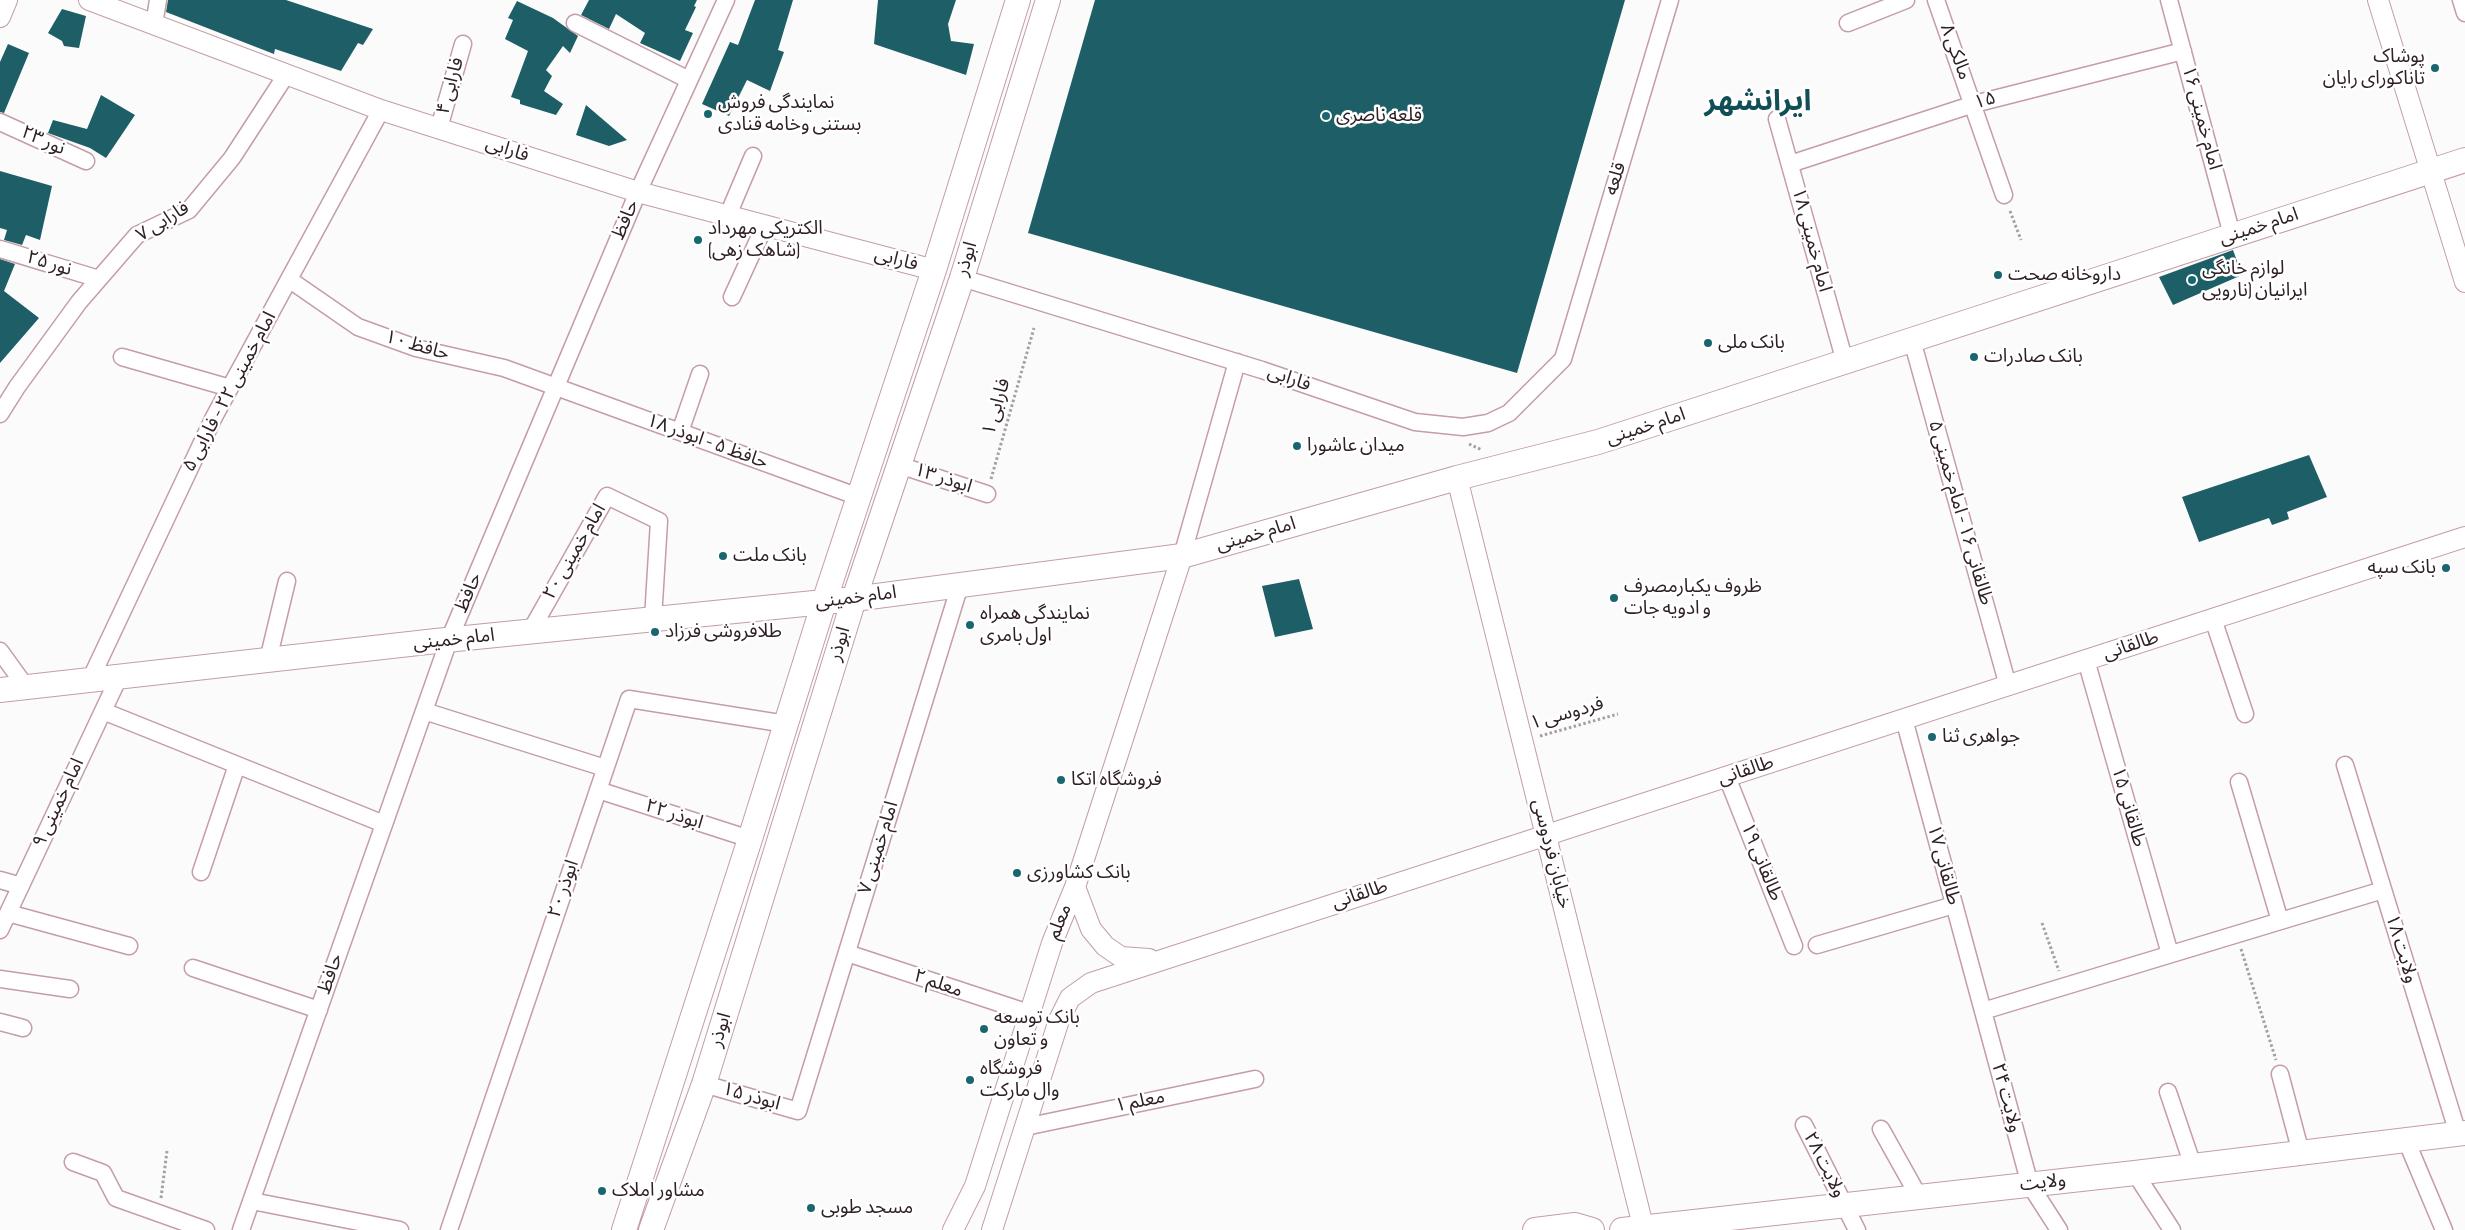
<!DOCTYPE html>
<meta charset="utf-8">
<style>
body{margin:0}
canvas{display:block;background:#fbfbfb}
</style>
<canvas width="2465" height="1230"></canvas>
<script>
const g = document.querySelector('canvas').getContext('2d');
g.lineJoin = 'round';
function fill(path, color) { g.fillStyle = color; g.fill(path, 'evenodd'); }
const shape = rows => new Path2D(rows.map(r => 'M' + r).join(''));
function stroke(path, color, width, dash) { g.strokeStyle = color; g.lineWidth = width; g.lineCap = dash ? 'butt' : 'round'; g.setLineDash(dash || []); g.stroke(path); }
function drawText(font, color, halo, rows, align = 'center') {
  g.font = font + ' "Sofia Sans Condensed","Noto Sans Arabic",sans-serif'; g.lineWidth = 5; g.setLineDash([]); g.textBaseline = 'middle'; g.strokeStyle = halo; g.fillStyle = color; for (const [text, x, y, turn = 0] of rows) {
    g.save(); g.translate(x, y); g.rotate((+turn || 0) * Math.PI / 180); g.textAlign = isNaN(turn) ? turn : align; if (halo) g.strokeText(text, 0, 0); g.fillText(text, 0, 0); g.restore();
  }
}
fill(shape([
 [168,0,286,0,373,29,363,45,358,43,341,71,275,49,274,54,166,12],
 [589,0,697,0,694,6,696,7,685,30,693,33,680,61,640,43,645,33,616,14,609,29,581,15],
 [755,0,793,0,778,50,784,52,770,91,747,80,729,116,702,104,730,42,738,45],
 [878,0,956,0,948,24,951,41,974,44,966,75,874,44],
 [1095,0,1625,0,1517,373,1028,233],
 [517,1,553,18,578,36,570,53,563,46,546,70,552,76,544,91,563,104,556,115,520,104,520,100,511,97,528,51,505,39,513,20,508,18],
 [62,9,86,16,79,48,64,46,62,41,48,33],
 [8,44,29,53,4,113,0,112,0,62],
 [101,95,135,115,106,158,90,148,48,133,53,120,87,129],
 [586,105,627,140,609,146,576,135],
 [0,171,52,186,40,240,26,235,22,245,4,240,7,230,0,228],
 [2233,250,2242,275,2173,305,2159,277],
 [0,259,15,264,4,291,39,318,0,363],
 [2309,455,2327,497,2287,512,2289,519,2272,525,2269,518,2199,542,2182,497],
 [1299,579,1313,629,1275,637,1262,586]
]), '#1e5f67');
const minor = shape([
 [1936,0,2004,195],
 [2169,0,2232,235],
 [2461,0,2465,13],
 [575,23,689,80],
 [1848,23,1906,0],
 [154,25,158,0],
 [1777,119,1845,362],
 [0,122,86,161],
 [439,128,463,44],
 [1790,164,1974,104,2183,51],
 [728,215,753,156],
 [0,249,99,279],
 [962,278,1262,370,1415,422,1463,427,1488,423,1509,413,1563,359,1670,0],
 [290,280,358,327,416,348,504,368,859,497],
 [732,297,765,225],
 [1912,340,2008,686],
 [122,357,230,388],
 [0,414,17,387,79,302,137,235,189,210,232,158,286,75],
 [680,432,700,374],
 [899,465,987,494],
 [1182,556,1237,362],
 [2213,619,2245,714],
 [530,632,607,496,659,521,653,619],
 [0,651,26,687],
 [268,660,287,581],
 [2086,660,2170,954],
 [90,680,214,417,381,110],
 [103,711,384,824],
 [424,711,605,768],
 [1904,719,2030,1185,2059,1230],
 [2345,765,2458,1134],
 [1727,777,1794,946],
 [2239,782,2280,921],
 [598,790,750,839],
 [201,872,237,765],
 [0,880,21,886],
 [8,913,129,946],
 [0,930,119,677],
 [1817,945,1954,905],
 [847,953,1029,1013],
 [193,968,319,1010],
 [0,979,70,989],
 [1983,1011,2383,890],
 [0,1022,23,1028],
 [2280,1074,2301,1153],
 [704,1084,798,1111,960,585],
 [2168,1092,2193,1166],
 [1804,1125,1857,1230],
 [1025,1127,1255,1079],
 [1881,1129,1919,1197],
 [2406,1140,2444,1230],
 [73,1162,103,1173,116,1198,206,1230],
 [2135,1173,2172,1230],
 [252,1201,400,1230],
 [241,1230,449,640,638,192,726,0],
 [449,1230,629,699,786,724]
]);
const tertiary = shape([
 [89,0,381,110,638,192,934,270],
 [2378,0,2465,282],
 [0,17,7,0],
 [1457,478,1644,1230],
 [1075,887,1091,929,1105,946,1121,957,1149,959],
 [953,1230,975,1186,1052,943,1075,887,1182,556],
 [992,1230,1059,1020,1070,998,1091,983,2465,537]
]);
const secondary = shape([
 [0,690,436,641,854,599,1182,556,1457,478,1598,442,2465,160],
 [624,1230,750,839,824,602,934,270,1018,0],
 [651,1230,704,1084,854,599,962,278,1048,0],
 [1535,1230,1575,1225,1592,1230],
 [1622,1230,2135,1173,2465,1133]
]);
stroke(minor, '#c49da6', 19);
stroke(tertiary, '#c49da6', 22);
stroke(secondary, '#c49da6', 26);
stroke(shape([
 [2010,211,2021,240],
 [1469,444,1482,450],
 [991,479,1034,328],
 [1540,736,1618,714],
 [2042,923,2059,971],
 [2241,949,2276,1060],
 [161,1198,167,1151]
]), '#a59fa0', 3, [2.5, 2.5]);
stroke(minor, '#fff', 16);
stroke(tertiary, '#fff', 20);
stroke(secondary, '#fff', 24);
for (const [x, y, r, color] of [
 [2435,68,5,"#1a6670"],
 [708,114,5,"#1a6670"],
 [1326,116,5,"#1a6670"],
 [698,240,5,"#1a6670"],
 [1998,275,5,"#1a6670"],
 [2192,280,5,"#1a6670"],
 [1708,343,5,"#1a6670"],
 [1974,357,5,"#1a6670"],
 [1297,446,5,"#1a6670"],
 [723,556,5,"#1a6670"],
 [2446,568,5,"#1a6670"],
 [1614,598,5,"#1a6670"],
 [970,625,5,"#1a6670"],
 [655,632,5,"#1a6670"],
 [1932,737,5,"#1a6670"],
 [1061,780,5,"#1a6670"],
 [1017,873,5,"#1a6670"],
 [984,1029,5,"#1a6670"],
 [970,1080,5,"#1a6670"],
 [602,1191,5,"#1a6670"],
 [811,1208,5,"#1a6670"]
]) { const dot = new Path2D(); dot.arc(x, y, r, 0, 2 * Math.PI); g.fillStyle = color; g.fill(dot); stroke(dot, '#fff', 2); }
drawText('19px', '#2f2024', '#fff', [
 ["مالکی ۸",1955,52,70],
 ["فارابی ۴",451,86,-75],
 ["۱۵",1985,101,-15],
 ["امام خمینی ۱۶",2201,118,75],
 ["نور ۲۳",43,141,24],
 ["فارابی",507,150,18],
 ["قلعه",1616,179,-73],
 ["حافظ",626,220,-67],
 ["فارابی ۷",163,222,-32],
 ["امام خمینی",2259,227,-18],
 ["امام خمینی ۱۸",1811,240,75],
 ["ابوذر",967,259,-73],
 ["فارابی",896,260,15],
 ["نور ۲۵",49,264,17],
 ["حافظ ۱۰",417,346,16],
 ["فارابی",1289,379,19],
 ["امام خمینی ۲۲ - فارابی ۵",230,392,-62],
 ["فارابی ۱",997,407,-74],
 ["امام خمینی",1646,427,-18],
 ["حافظ ۵ - ابوذر ۱۸",707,442,20],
 ["ابوذر ۱۳",943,479,18],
 ["طالقانی ۱۶ - امام خمینی ۵",1960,513,74],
 ["امام خمینی",1256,535,-16],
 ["امام خمینی ۲۰",575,552,-60],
 ["حافظ",469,593,-67],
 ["امام خمینی",856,598,-7],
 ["امام خمینی",454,640,-6],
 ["ابوذر",840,644,-73],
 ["طالقانی",2131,646,-18],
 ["فردوسی ۱",1567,714,-16],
 ["طالقانی",1746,771,-18],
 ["امام خمینی ۹",59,803,-65],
 ["طالقانی ۱۵",2128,807,74],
 ["ابوذر ۲۲",674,815,18],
 ["امام خمینی ۷",879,848,-73],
 ["خیابان فردوسی",1551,854,76],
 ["طالقانی ۱۹",1761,862,68],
 ["طالقانی ۱۷",1943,865,75],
 ["ابوذر ۲۰",564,889,-71],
 ["طالقانی",1360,895,-18],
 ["معلم",1060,922,-68],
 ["ولایت ۱۸",2401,949,73],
 ["حافظ",331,974,-71],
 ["معلم ۲",938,984,19],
 ["ابوذر",721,1030,-73],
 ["ابوذر ۱۵",751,1097,16],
 ["ولایت ۲۴",2006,1098,75],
 ["معلم ۱",1140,1102,-11],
 ["ولایت ۲۸",1824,1165,63],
 ["ولایت",2043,1183,-6]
]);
drawText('19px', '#2f2024', '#fff', [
 ["پوشاک",2425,57,"right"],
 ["تاناکورای رایان",2425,79,"right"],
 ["نمایندگی فروش",718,103],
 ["بستنی وخامه قنادی",718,125],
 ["قلعه ناصری",1336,116],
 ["الکتریکی مهرداد",708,229],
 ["(شاهک زهی)",708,251],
 ["لوازم خانگی",2202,269],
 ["ایرانیان (نارویی",2202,291],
 ["داروخانه صحت",2008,275],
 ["بانک ملی",1718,343],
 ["بانک صادرات",1984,357],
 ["میدان عاشورا",1307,446],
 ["بانک ملت",733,556],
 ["بانک سپه",2436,568,"right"],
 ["ظروف یکبارمصرف",1624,587],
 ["و ادویه جات",1624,609],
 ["نمایندگی همراه",980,614],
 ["اول بامری",980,636],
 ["طلافروشی فرزاد",665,632],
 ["جواهری ثنا",1942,737],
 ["فروشگاه اتکا",1071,780],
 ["بانک کشاورزی",1027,873],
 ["بانک توسعه",994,1018],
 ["و تعاون",994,1040],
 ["فروشگاه",980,1069],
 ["وال مارکت",980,1091],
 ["مشاور املاک",612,1191],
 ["مسجد طوبی",821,1208]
], 'left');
drawText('bold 29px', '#114e55', '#fff', [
 ["ایرانشهر",1758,103]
]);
</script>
